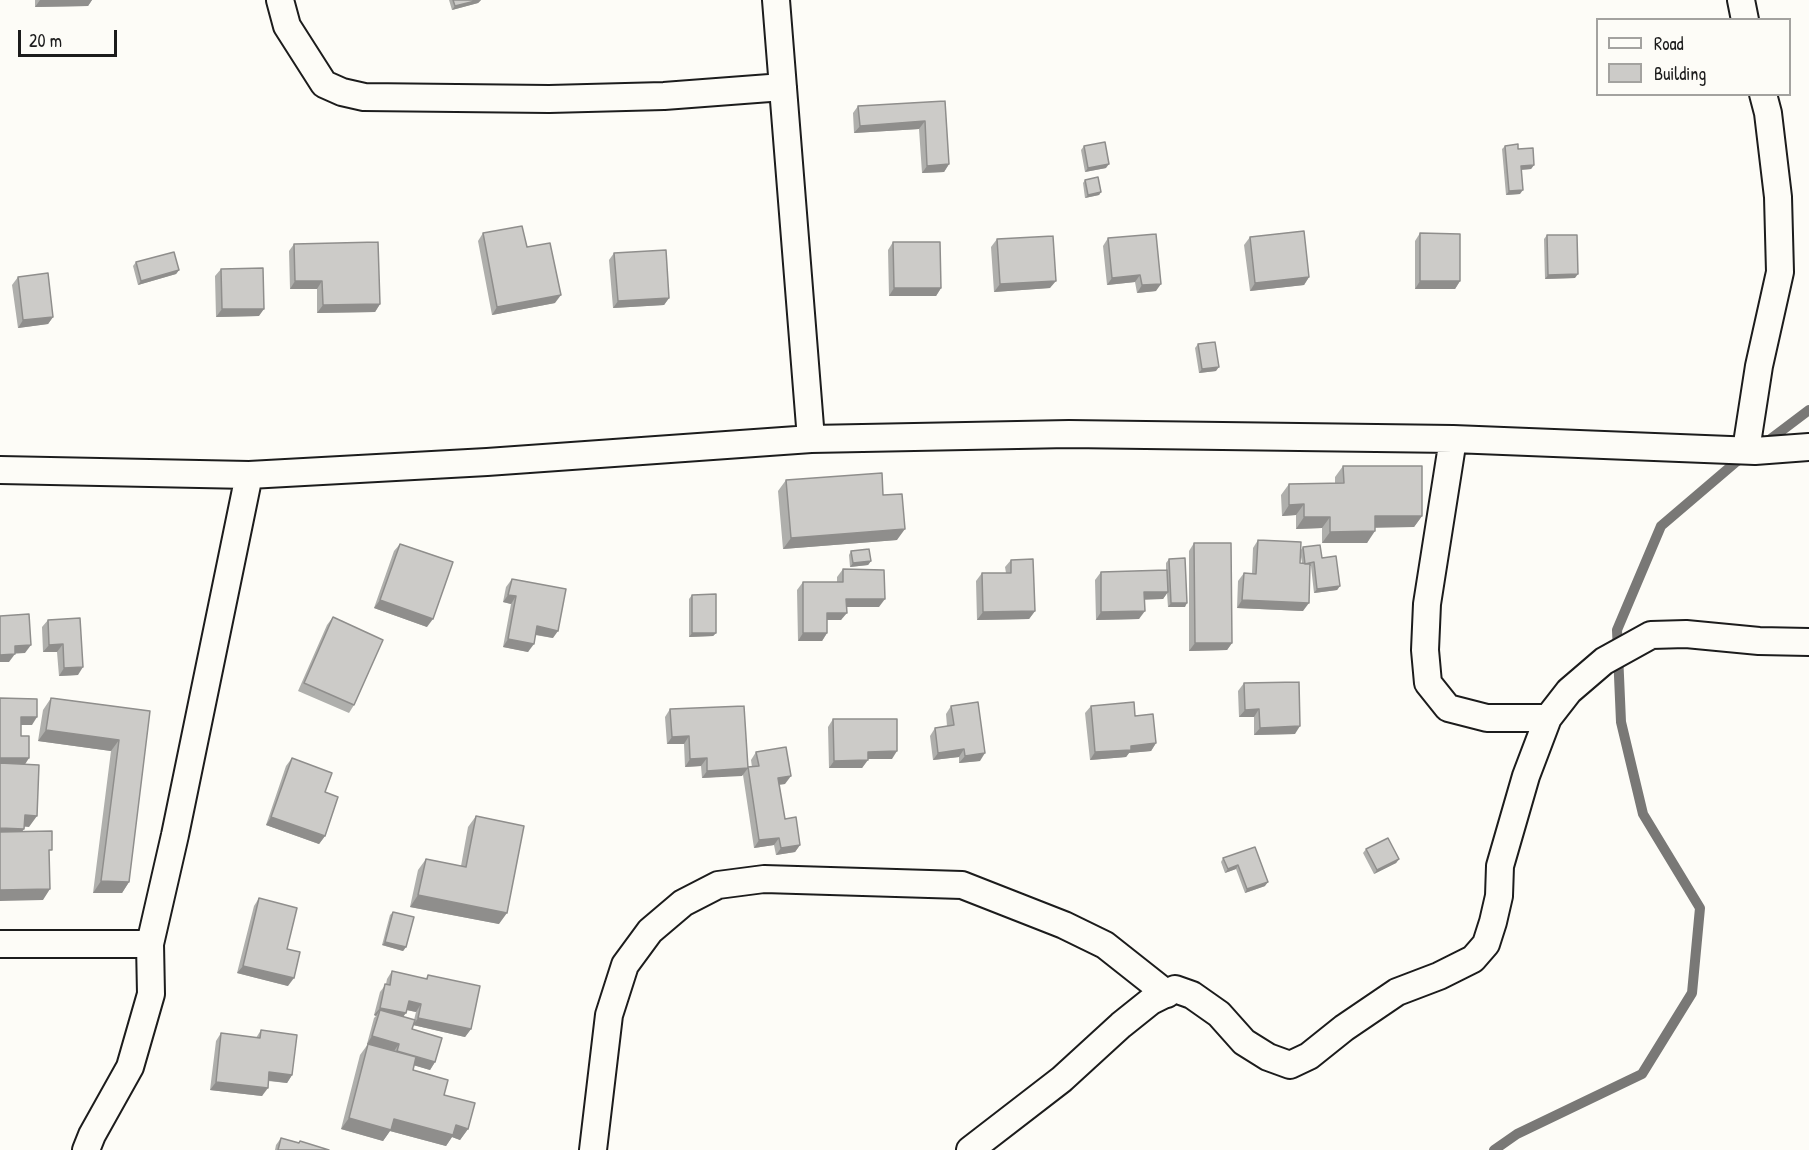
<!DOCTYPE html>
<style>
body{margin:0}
#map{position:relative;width:1809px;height:1150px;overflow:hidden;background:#fdfcf7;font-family:"Patrick Hand",sans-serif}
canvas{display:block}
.legend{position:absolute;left:1596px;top:18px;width:195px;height:78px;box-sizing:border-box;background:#fdfcf7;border:2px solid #a3a29f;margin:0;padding:8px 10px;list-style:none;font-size:18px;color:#1c1c1c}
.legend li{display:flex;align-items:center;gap:12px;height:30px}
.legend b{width:30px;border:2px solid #a3a29f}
.scale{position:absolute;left:18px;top:30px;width:99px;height:27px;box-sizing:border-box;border:3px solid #1c1c1c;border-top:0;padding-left:8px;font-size:18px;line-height:21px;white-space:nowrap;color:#1c1c1c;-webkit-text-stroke:4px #fdfcf7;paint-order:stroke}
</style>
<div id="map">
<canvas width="1809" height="1150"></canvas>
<ul class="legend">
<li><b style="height:8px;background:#fdfcf7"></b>Road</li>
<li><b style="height:16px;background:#cccbc8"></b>Building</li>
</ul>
<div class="scale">20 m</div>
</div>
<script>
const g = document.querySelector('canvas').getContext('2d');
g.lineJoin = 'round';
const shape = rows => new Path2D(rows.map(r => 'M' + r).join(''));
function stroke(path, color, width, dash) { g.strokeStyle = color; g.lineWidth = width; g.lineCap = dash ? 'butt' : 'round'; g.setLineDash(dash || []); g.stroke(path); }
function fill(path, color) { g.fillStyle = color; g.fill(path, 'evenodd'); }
stroke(shape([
 [1764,444,1809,410],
 [1494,1150,1517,1134,1642,1074,1692,993,1700,908,1643,814,1621,722,1617,630,1661,526,1736,462,1746,456]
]), '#797876', 10);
const street = shape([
 [280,0,287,26,324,84,342,92,364,97,549,99,664,96,783,87],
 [776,0,811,439],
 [1741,0,1745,20],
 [1453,439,1427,604,1425,650,1428,683,1448,708,1487,718,1548,718],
 [1746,450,1759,366,1780,272,1778,197,1768,113,1763,94],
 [0,470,249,475,487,462,811,439,1069,434,1453,439,1755,451,1809,447],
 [0,944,150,944],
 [86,1150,92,1135,130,1067,151,994,150,944,175,835,249,475],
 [593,1150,609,1015,625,965,650,931,683,903,718,885,764,879,962,885,1064,925,1105,945,1167,994],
 [970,1150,1062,1079,1121,1025,1151,1001,1175,989,1192,995,1219,1014,1244,1042,1268,1057,1290,1065,1309,1056,1344,1028,1397,992,1439,976,1473,959,1486,944,1493,922,1499,896,1500,866,1526,776,1548,718,1569,691,1604,661,1651,635,1686,634,1759,641,1809,642]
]);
stroke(street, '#1c1c1c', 30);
stroke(street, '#fdfcf7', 26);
fill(shape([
 [35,0,92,0,88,6,35,7],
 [449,0,481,0,478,3,452,10],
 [945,101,949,164,944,172,922,173,919,129,854,133,853,113,858,106],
 [1084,146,1106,168,1085,172,1081,150],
 [1505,146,1518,149,1534,165,1531,169,1521,170,1520,194,1506,195,1502,149],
 [1085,180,1101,192,1099,195,1085,198,1083,183],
 [483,233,527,247,555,303,492,315,478,241],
 [1420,233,1460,281,1455,289,1415,289,1415,241],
 [1547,235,1575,278,1545,279,1544,239],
 [1250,237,1309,277,1304,285,1250,291,1244,245],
 [1108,238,1156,291,1137,293,1135,282,1107,285,1103,246],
 [997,239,1050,288,994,292,991,247],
 [893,242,941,288,936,296,889,296,888,250],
 [294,244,380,304,375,312,317,313,317,289,290,289,289,251],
 [614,253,669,298,664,305,613,308,609,260],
 [136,262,179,270,176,274,138,285,133,266],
 [221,269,259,316,216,317,215,276],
 [18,277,53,317,48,324,18,328,12,285],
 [1198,344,1216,371,1199,373,1195,348],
 [1343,466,1422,516,1414,527,1375,527,1367,543,1322,543,1322,528,1296,529,1296,515,1282,516,1281,495,1289,484,1335,483,1335,477],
 [786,480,883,495,897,540,783,549,778,491],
 [1258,540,1300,551,1303,547,1322,558,1340,586,1337,590,1314,593,1311,566,1310,566,1303,611,1237,608,1238,581,1244,573,1252,574,1253,548],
 [1300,551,1302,563,1300,563],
 [1194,543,1232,643,1227,650,1189,651,1189,551],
 [400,544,427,627,374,608,394,551],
 [851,551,871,561,868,565,850,567,849,555],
 [1169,559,1185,607,1168,607,1167,593,1163,599,1145,599,1139,619,1096,620,1095,580,1101,572,1166,570,1166,563],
 [1011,560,1035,611,1029,619,977,620,976,581,982,573,1006,573,1005,567],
 [843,569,879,607,846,607,841,620,827,620,827,633,822,641,798,641,797,590,803,582,837,582,837,577],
 [512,579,553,638,535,635,528,652,503,647,511,604,503,602,506,587],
 [692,595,716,633,713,636,689,637,689,599],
 [333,617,354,705,349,713,298,691,327,625],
 [80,618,78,675,59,676,57,652,43,652,42,627,48,620],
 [1244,683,1295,734,1254,735,1254,717,1239,717,1238,691],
 [51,698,150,711,129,882,122,893,93,893,111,751,38,741,43,710],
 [951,706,980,761,959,763,959,757,933,760,930,736,935,728,947,726,946,714],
 [1091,706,1135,716,1156,743,1151,751,1129,753,1126,757,1090,760,1085,713],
 [670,709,748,768,752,767,751,760,756,752,785,784,779,785,785,819,800,845,795,852,776,855,774,845,754,848,743,775,702,778,701,766,685,767,684,744,667,744,665,717],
 [833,719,892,759,868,759,862,768,829,768,828,727],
 [292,758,325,792,325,836,319,844,266,825,286,766],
 [476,816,499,924,410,907,418,870,426,859,461,866,468,827],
 [1255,847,1265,886,1245,893,1236,869,1225,873,1221,862,1223,858],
 [1366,849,1399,859,1396,863,1374,874,1363,853],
 [259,898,287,949,288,986,237,973,254,906],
 [393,912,406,947,403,951,382,945,390,915],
 [392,971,426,979,428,975,471,1029,465,1037,413,1025,412,1029,435,1062,430,1070,414,1065,413,1070,444,1095,468,1129,460,1140,452,1137,446,1146,390,1131,383,1141,341,1129,360,1055,368,1044,367,1044,374,1018,376,1016,374,1015,380,992,386,984,387,979],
 [406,1010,416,1012,414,1020,403,1017],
 [261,1030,292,1075,287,1083,268,1081,262,1096,210,1090,216,1041,221,1033,256,1038],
 [281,1138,298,1143,329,1150,275,1150,276,1145]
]), '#afafac');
fill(shape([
 [40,0,92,0,88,6,35,7],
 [479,0,481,0,478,3,452,10,455,6],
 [925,121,919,129,854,133,860,126],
 [949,164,944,172,922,173,927,166],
 [1109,164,1106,168,1085,172,1088,168],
 [1534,165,1531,169,1518,170,1521,166],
 [1523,190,1520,194,1506,195,1509,191],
 [1101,192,1099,195,1085,198,1088,195],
 [179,270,176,274,138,285,141,281],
 [1578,274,1575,278,1545,279,1548,275],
 [1140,275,1135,282,1107,285,1112,278],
 [1309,277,1304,285,1250,291,1255,283],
 [295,281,322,281,317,289,290,289],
 [1056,281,1050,288,994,292,1000,284],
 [1420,281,1460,281,1455,289,1415,289],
 [1161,284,1156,291,1137,293,1142,285],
 [894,288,941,288,936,296,889,296],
 [561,295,555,303,492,315,497,307],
 [669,298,664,305,613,308,618,301],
 [380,304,375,312,317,313,323,305],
 [222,309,264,309,259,316,216,317],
 [53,317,48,324,18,328,23,320],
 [1219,367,1216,371,1199,373,1202,369],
 [1304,504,1296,515,1282,516,1289,505],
 [1375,516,1422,516,1414,527,1367,528],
 [1304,517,1330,517,1322,528,1296,529],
 [905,529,897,540,783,549,791,538],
 [1375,531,1367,543,1322,543,1330,532],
 [871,561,868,565,850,567,853,563],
 [1340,586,1337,590,1314,593,1317,589],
 [1144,592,1168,592,1163,599,1139,600],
 [508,595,516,596,511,604,503,602],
 [846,599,885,599,879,607,841,607],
 [380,600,433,619,427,627,374,608],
 [1242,600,1309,603,1303,611,1237,608],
 [1171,603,1187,603,1185,607,1168,607],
 [1035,611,1029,619,977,620,983,612],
 [1145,611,1139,619,1096,620,1101,612],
 [827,613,847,613,841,620,821,620],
 [537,626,558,631,553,638,532,634],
 [692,633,716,633,713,636,689,637],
 [803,633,827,633,822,641,798,641],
 [508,639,534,644,528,652,503,647],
 [1195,643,1232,643,1227,650,1189,651],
 [63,644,57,652,43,652,49,645],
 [31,645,25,653,9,654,15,646],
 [15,654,9,662,0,662,0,655],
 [83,667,78,675,59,676,64,668],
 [1259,709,1254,717,1239,717,1245,710],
 [21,717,37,717,32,725,15,725],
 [1300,726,1295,734,1254,735,1260,728],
 [46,730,119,740,111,751,38,741],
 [689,736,684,744,667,744,672,737],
 [1156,743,1151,751,1129,753,1126,757,1090,760,1095,752,1131,746],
 [964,749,959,757,933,760,938,753],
 [897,751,892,759,862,759,868,752],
 [985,753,980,761,959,763,965,756],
 [0,758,29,758,24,766,0,765],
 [707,758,701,766,685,767,690,759],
 [868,760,862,768,829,768,834,761],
 [748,768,742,776,702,778,707,771],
 [791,776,785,784,773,785,778,778],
 [25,815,37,816,29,827,17,826],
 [271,817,325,836,319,844,266,825],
 [0,828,24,829,16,840,0,839],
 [779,838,774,845,754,848,759,840],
 [800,845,795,852,776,855,781,848],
 [1399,859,1396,863,1374,874,1377,870],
 [1238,865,1236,869,1225,873,1228,869],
 [101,881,129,882,122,893,93,893],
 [1268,882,1265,886,1245,893,1247,889],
 [50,889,43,900,0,901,0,890],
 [418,895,507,913,499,924,410,907],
 [385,942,406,947,403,951,382,945],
 [243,966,294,978,288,986,237,973],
 [409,1001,421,1004,416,1012,403,1009],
 [380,1008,406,1013,400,1021,380,1010,376,1016,374,1015],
 [418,1018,471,1029,465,1037,413,1025],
 [372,1036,399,1044,394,1051,367,1044],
 [397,1051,435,1062,430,1070,392,1059],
 [269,1072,292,1075,287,1083,264,1080],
 [216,1082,268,1088,262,1096,210,1090],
 [349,1118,394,1119,456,1125,468,1129,460,1140,452,1137,446,1146,390,1131,383,1141,341,1129]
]), '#8f8e8c');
const building = shape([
 [453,0,479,0,455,6,453,0],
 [945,101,949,164,927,166,925,121,860,126,858,106,945,101],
 [1105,142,1109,164,1088,168,1084,146,1105,142],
 [1518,144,1518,149,1533,148,1534,165,1521,166,1523,190,1509,191,1505,146,1518,144],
 [1098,177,1101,192,1088,195,1085,180,1098,177],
 [522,226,527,247,550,243,561,295,497,307,483,233,522,226],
 [1304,231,1309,277,1255,283,1250,237,1304,231],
 [1420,233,1460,234,1460,281,1420,281,1420,233],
 [1156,234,1161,284,1142,285,1140,275,1112,278,1108,238,1156,234],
 [1547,235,1577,235,1578,274,1548,275,1547,235],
 [1053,236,1056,281,1000,284,997,239,1053,236],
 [378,242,380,304,323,305,322,281,295,281,294,244,378,242],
 [893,242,940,242,941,288,894,288,893,242],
 [666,250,669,298,618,301,614,253,666,250],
 [174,252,179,270,141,281,136,262,174,252],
 [263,268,264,309,222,309,221,269,263,268],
 [48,273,53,317,23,320,18,277,48,273],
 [1215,342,1219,367,1202,369,1198,344,1215,342],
 [1343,466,1422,466,1422,516,1375,516,1375,531,1330,532,1330,517,1304,517,1304,504,1289,505,1289,484,1344,483,1343,466],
 [882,473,883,495,902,494,905,529,791,538,786,480,882,473],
 [1258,540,1301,542,1300,563,1310,564,1309,603,1242,600,1244,573,1256,574,1258,540],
 [1194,543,1231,543,1232,643,1195,643,1194,543],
 [400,544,453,562,433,619,380,600,400,544],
 [1320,545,1322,558,1336,556,1340,586,1317,589,1314,562,1305,564,1303,547,1320,545],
 [869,549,871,561,853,563,851,551,869,549],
 [1185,558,1187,603,1171,603,1169,559,1185,558],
 [1033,559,1035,611,983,612,982,573,1011,573,1011,560,1033,559],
 [843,569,884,570,885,599,846,599,847,613,827,613,827,633,803,633,803,582,843,582,843,569],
 [1167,570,1168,592,1144,592,1145,611,1101,612,1101,572,1167,570],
 [512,579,566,589,558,631,537,626,534,644,508,639,516,596,508,595,512,579],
 [716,594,716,633,692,633,692,595,716,594],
 [29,614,31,645,15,646,15,654,0,655,0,616,29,614],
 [333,617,383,640,354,705,304,683,333,617],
 [80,618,83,667,64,668,63,644,49,645,48,620,80,618],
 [1299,682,1300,726,1260,728,1259,709,1245,710,1244,683,1299,682],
 [0,698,37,699,37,717,21,717,21,736,29,736,29,758,0,758,0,698],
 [51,698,150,711,129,882,101,881,119,740,46,730,51,698],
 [978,702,985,753,965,756,964,749,938,753,935,728,954,725,951,706,978,702],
 [1134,702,1135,716,1153,714,1156,743,1131,746,1131,750,1095,752,1091,706,1134,702],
 [744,706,748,768,707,771,707,758,690,759,689,736,672,737,670,709,744,706],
 [833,719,897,719,897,751,868,752,868,760,834,761,833,719],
 [786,747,791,776,778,778,785,819,796,817,800,845,781,848,779,838,759,840,748,767,759,766,756,752,786,747],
 [292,758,332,773,325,792,338,797,325,836,271,817,292,758],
 [0,763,39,765,37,816,25,815,24,829,0,828,0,763],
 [476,816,524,826,507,913,418,895,426,859,466,867,476,816],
 [52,831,52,850,49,850,50,889,0,890,0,832,52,831],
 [1388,838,1399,859,1377,870,1366,849,1388,838],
 [1255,847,1268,882,1247,889,1238,865,1228,869,1223,858,1255,847],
 [259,898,297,908,287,949,300,952,294,978,243,966,259,898],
 [393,912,414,917,406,947,385,942,393,912],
 [392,971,427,979,428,975,480,986,471,1029,418,1018,421,1004,409,1001,406,1013,380,1008,385,984,390,985,392,971],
 [380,1010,415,1020,412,1029,442,1038,435,1062,397,1051,399,1044,372,1036,380,1010],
 [261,1030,297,1035,292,1075,269,1072,268,1088,216,1082,221,1033,260,1038,261,1030],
 [368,1044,416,1057,413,1070,448,1080,444,1095,475,1103,468,1129,456,1125,453,1135,394,1119,391,1130,349,1118,368,1044],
 [281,1138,299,1143,300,1141,329,1150,278,1150,281,1138]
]);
fill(building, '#cccbc8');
stroke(building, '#8f8e8c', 1.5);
</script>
